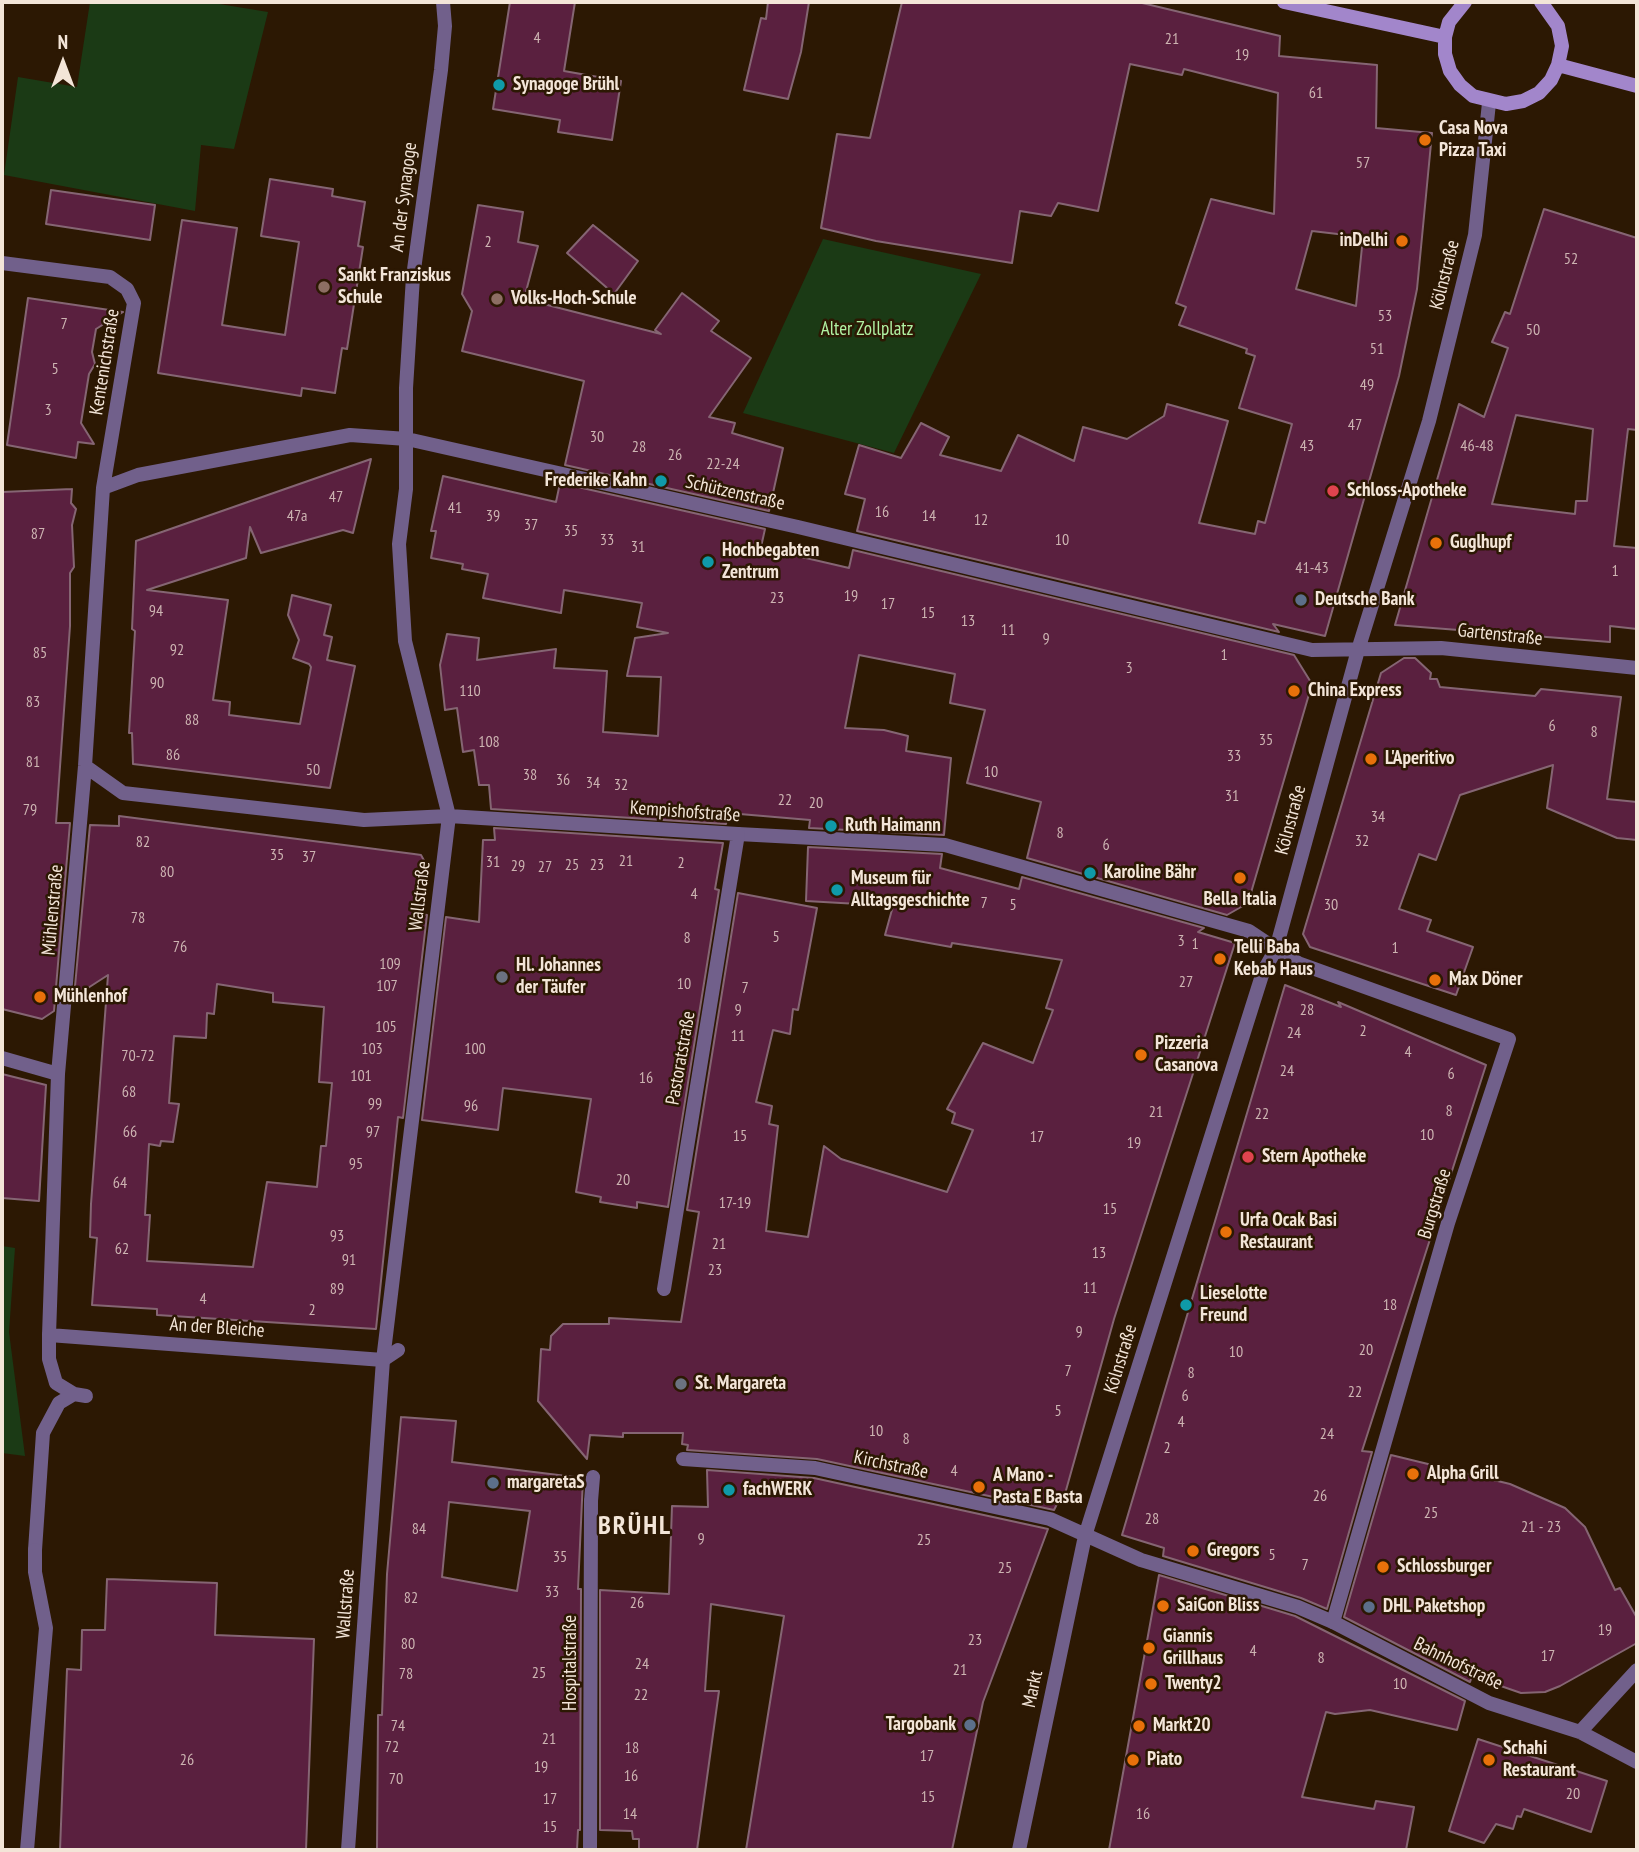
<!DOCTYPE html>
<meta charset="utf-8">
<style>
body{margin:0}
#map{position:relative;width:1639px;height:1852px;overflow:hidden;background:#2c1803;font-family:"PT Sans Narrow",sans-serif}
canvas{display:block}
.frame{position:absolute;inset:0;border:4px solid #f3e5d8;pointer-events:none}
.north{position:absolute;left:28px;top:28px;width:70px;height:70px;-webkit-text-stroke:5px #2c1803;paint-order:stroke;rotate:0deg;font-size:19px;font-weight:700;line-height:28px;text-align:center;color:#f3e5d8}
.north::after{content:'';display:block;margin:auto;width:24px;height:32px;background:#f3e5d8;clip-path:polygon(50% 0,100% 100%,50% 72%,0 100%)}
</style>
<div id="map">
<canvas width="1639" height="1852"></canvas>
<div class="frame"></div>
<div class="north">N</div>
</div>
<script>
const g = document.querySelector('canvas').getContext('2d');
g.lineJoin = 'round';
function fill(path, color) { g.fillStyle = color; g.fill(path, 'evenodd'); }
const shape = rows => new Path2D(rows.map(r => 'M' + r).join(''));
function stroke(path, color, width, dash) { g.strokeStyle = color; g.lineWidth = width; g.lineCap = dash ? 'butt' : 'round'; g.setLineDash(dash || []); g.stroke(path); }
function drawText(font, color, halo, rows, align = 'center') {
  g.font = font + ' "PT Sans Narrow",sans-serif'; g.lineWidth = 5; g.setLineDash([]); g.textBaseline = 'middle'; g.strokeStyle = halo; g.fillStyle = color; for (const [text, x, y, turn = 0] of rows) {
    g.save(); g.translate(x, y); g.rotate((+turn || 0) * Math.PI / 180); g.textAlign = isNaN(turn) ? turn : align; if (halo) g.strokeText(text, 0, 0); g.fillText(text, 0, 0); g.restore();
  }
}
fill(shape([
 [90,2,207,2,268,12,234,149,201,145,195,211,4,175,18,77,77,87],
 [823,239,981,274,894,453,743,413],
 [2,1246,15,1248,9,1332,25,1456,2,1453]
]), '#1b3a15');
const building = shape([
 [510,2,575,2,564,71,621,81,612,140,558,132,560,120,493,109,510,2],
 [768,2,809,2,801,52,788,99,744,90,761,18,766,19,768,2],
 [902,2,1138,2,1280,36,1279,56,1377,65,1376,128,1432,133,1417,289,1399,376,1325,636,1273,624,1279,632,857,531,865,499,845,494,859,445,901,458,921,423,949,437,940,455,1001,471,1018,435,1074,461,1083,427,1127,439,1164,416,1167,404,1228,421,1199,523,1255,534,1258,521,1265,523,1292,424,1239,408,1255,356,1246,353,1247,349,1179,325,1186,307,1176,303,1211,199,1274,214,1278,93,1184,69,1182,75,1130,64,1098,211,1058,203,1051,216,1020,211,1012,263,876,241,821,228,837,134,870,138,902,2],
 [1312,231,1363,237,1356,306,1296,289,1312,231],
 [270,179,333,189,332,196,365,202,358,246,363,247,347,349,342,348,335,393,302,388,301,396,158,373,182,220,237,228,222,325,285,335,299,242,261,236,270,179],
 [51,190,155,205,150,240,46,224,51,190],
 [478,205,523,212,518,242,538,246,524,299,661,334,655,330,682,293,719,321,711,331,751,358,709,417,735,423,732,433,783,448,769,511,565,465,584,381,462,351,472,311,462,294,478,205],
 [1544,209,1637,238,1637,430,1628,429,1614,546,1637,548,1637,629,1610,626,1610,642,1395,625,1459,404,1484,417,1508,348,1492,342,1505,312,1510,314,1544,209],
 [1516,415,1593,429,1587,501,1576,501,1575,514,1492,504,1516,415],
 [593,225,638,261,614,294,567,253,593,225],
 [28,298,123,312,96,329,92,352,95,364,89,374,81,423,94,444,78,442,76,458,7,445,28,298],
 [371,459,353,533,343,530,261,553,250,527,246,558,147,590,228,600,213,700,230,702,229,715,300,724,311,667,309,664,293,658,299,640,288,615,292,595,331,605,324,635,332,637,327,660,355,666,330,788,133,764,132,733,129,733,135,631,132,629,136,541,371,459],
 [443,476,556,502,560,483,765,529,761,547,793,555,849,568,853,550,1294,655,1312,684,1248,903,1227,915,1027,858,1041,802,967,783,985,710,950,703,955,674,859,655,845,728,884,730,908,736,906,751,951,758,944,835,809,828,810,820,728,813,726,824,491,809,489,785,479,785,474,750,463,752,457,708,445,710,440,665,447,634,479,638,477,660,556,649,554,668,607,671,603,732,658,736,661,677,627,676,635,638,668,633,637,627,642,603,564,590,561,613,483,598,488,574,462,569,463,564,431,558,436,531,431,531,443,476],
 [72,489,71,503,76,509,72,525,74,567,70,573,70,626,56,823,70,823,54,1011,42,1019,2,1009,2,492,72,489],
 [1404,658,1415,658,1431,673,1430,679,1437,679,1440,687,1535,696,1541,689,1621,697,1607,799,1637,802,1637,840,1617,838,1547,808,1553,765,1460,795,1436,860,1419,854,1399,909,1431,920,1427,931,1473,947,1456,995,1310,947,1303,934,1381,673,1404,658],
 [119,816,414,854,421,855,427,866,421,914,427,915,403,1118,398,1117,376,1329,157,1315,157,1309,92,1305,97,1238,90,1237,91,1204,108,975,74,997,90,825,119,826,119,816],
 [217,984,273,993,273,1002,324,1007,319,1082,332,1083,326,1146,321,1146,317,1187,267,1182,253,1267,147,1261,150,1215,145,1215,149,1144,160,1146,161,1141,173,1142,179,1104,169,1103,174,1036,206,1038,207,1013,214,1014,217,984],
 [494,828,723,843,715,889,719,890,668,1207,637,1202,637,1208,600,1202,601,1197,576,1192,591,1099,503,1088,498,1130,422,1120,446,917,479,922,483,840,495,840,494,828],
 [808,847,942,854,940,868,1019,889,1022,877,1204,928,1198,932,1235,943,1114,1319,1063,1501,1057,1504,1054,1510,817,1459,687,1450,688,1445,682,1444,683,1433,623,1433,623,1437,590,1435,587,1459,538,1401,541,1349,550,1350,551,1336,563,1324,609,1324,609,1318,681,1322,699,1212,687,1210,738,893,817,908,798,1010,793,1009,790,1034,773,1030,756,1102,772,1106,769,1124,778,1126,766,1231,808,1237,824,1146,841,1159,947,1192,973,1130,952,1123,955,1113,947,1109,983,1043,1033,1063,1053,1010,1046,1008,1062,960,952,943,951,947,885,935,893,906,806,901,808,847],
 [1285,985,1341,1007,1338,1002,1486,1065,1362,1451,1372,1452,1327,1609,1301,1598,1163,1556,1164,1548,1122,1535,1285,985],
 [2,1074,46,1085,39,1201,2,1198,2,1074],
 [401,1417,456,1421,452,1462,583,1478,578,1589,581,1589,580,1830,578,1830,577,1850,377,1850,378,1715,382,1715,387,1574,401,1417],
 [449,1502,530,1511,517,1591,442,1577,449,1502],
 [1391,1455,1510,1484,1565,1508,1585,1527,1615,1590,1620,1588,1637,1618,1637,1643,1560,1686,1545,1692,1521,1693,1472,1676,1470,1682,1344,1617,1391,1455],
 [707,1470,814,1478,1048,1529,983,1702,952,1850,746,1850,784,1616,711,1604,705,1691,719,1691,697,1850,639,1850,639,1839,633,1839,632,1831,600,1830,600,1590,669,1594,672,1506,708,1507,707,1470],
 [1159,1575,1295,1616,1465,1701,1457,1730,1370,1710,1335,1714,1326,1712,1302,1797,1374,1809,1376,1801,1414,1807,1406,1850,1109,1850,1159,1575],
 [107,1579,217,1583,215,1635,314,1639,306,1850,60,1850,67,1669,81,1670,82,1630,105,1630,107,1579],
 [1478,1739,1607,1781,1591,1832,1524,1809,1521,1817,1517,1816,1513,1829,1496,1824,1484,1843,1449,1831,1478,1739]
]);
fill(building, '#5a203f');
stroke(building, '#856573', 2);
stroke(shape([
 [49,1335,49,1359,56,1383,74,1394,86,1396],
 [35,1550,43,1433,59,1403,74,1394]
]), '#71608b', 14);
stroke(shape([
 [738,834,945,845,1249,931,1276,949,1263,972,1085,1536,1019,1850],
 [383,1360,398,1350],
 [683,1459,815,1468,1050,1519,1141,1560,1298,1607,1333,1622],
 [591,1501,593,1477]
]), '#71608b', 14);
stroke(shape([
 [1489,103,1475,235,1429,421,1358,650,1276,949,1298,963,1509,1039,1448,1223,1333,1622,1489,1703,1580,1732,1637,1762],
 [2,263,110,277,127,289,134,303,103,488,85,766,58,1074,49,1335,383,1360],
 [103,488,138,475,350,435,407,439,798,527,1312,650,1441,648,1637,668],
 [85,766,123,793,364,820,449,816,738,834,664,1289],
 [2,1058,58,1074],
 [1580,1732,1637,1670],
 [27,1850,46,1628,35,1572,35,1550],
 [348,1850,383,1360,449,816,405,641,399,544,406,489,406,388,413,277,441,70,445,26,443,2],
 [590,1850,591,1501]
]), '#71608b', 14);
stroke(shape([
 [1284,2,1445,37],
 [1465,2,1449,22,1445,37,1445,54,1450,71,1460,85,1473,96,1506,104,1523,101,1539,93,1551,80,1558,65,1562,46,1558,26,1541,2],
 [1558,65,1637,86]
]), '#a286cb', 14);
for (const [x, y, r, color] of [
 [499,85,7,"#0f9aa8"],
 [1425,140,7,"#e8710a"],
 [1402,241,7,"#e8710a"],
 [324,287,7,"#8d6e63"],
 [497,299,7,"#8d6e63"],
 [661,481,7,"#0f9aa8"],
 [1333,491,7,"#e0444e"],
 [1436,543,7,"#e8710a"],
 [708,562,7,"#0f9aa8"],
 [1301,600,7,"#5c6f8a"],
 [1294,691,7,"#e8710a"],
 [1371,759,7,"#e8710a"],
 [831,826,7,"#0f9aa8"],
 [1090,873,7,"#0f9aa8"],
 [1240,878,7,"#e8710a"],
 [837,890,7,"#0f9aa8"],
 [1220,959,7,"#e8710a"],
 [502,977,7,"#6b7280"],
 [1435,980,7,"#e8710a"],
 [40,997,7,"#e8710a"],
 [1141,1055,7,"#e8710a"],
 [1248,1157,7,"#e0444e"],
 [1226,1232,7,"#e8710a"],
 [1186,1305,7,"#0f9aa8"],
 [681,1384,7,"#6b7280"],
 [1413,1474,7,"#e8710a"],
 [493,1483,7,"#5c6f8a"],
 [979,1487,7,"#e8710a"],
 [729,1490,7,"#0f9aa8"],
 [1193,1551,7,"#e8710a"],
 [1383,1567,7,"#e8710a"],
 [1163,1606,7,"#e8710a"],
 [1369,1607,7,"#5c6f8a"],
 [1149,1648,7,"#e8710a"],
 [1151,1684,7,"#e8710a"],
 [970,1725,7,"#5c6f8a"],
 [1139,1726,7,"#e8710a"],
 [1133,1760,7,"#e8710a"],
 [1489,1760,7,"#e8710a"]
]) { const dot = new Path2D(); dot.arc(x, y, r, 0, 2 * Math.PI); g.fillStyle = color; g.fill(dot); stroke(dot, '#2c1803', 2.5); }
drawText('16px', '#cdb4b2', null, [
 ["4",537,38],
 ["21",1172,39],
 ["19",1242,55],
 ["61",1316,93],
 ["57",1363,163],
 ["2",488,242],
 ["52",1571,259],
 ["53",1385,316],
 ["7",64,324],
 ["50",1533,330],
 ["51",1377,349],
 ["5",55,369],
 ["49",1367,385],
 ["3",48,410],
 ["47",1355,425],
 ["30",597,437],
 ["43",1307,446],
 ["46-48",1477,446],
 ["28",639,447],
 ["26",675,455],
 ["22-24",723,464],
 ["47",336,497],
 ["41",455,508],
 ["16",882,512],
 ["47a",297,516],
 ["39",493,516],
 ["14",929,516],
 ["12",981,520],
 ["37",531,525],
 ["35",571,531],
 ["87",38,534],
 ["33",607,540],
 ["10",1062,540],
 ["31",638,547],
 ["41-43",1312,568],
 ["1",1615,571],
 ["19",851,596],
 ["23",777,598],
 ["17",888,604],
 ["94",156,611],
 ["15",928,613],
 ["13",968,621],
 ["11",1008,630],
 ["9",1046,639],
 ["92",177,650],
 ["85",40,653],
 ["1",1224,655],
 ["3",1129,668],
 ["90",157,683],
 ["110",470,691],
 ["83",33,702],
 ["88",192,720],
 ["6",1552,726],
 ["8",1594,732],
 ["35",1266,740],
 ["108",489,742],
 ["86",173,755],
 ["33",1234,756],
 ["81",33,762],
 ["50",313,770],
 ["10",991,772],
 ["38",530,775],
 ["36",563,780],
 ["34",593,783],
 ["32",621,785],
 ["31",1232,796],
 ["22",785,800],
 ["20",816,803],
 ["79",30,810],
 ["34",1378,817],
 ["8",1060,833],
 ["32",1362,841],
 ["82",143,842],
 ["6",1106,845],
 ["35",277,855],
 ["37",309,857],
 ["21",626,861],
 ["31",493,862],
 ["2",681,863],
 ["25",572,865],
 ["23",597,865],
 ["29",518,866],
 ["27",545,867],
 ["80",167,872],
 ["4",694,894],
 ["7",984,903],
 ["5",1013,905],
 ["30",1331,905],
 ["78",138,918],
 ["5",776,937],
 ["8",687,938],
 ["3",1181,941],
 ["1",1195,944],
 ["76",180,947],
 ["1",1395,948],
 ["109",390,964],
 ["27",1186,982],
 ["10",684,984],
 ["107",387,986],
 ["7",745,988],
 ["9",738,1010],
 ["28",1307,1010],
 ["105",386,1027],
 ["2",1363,1031],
 ["24",1294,1033],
 ["11",738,1036],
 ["103",372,1049],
 ["100",475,1049],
 ["4",1408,1052],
 ["70-72",138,1056],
 ["24",1287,1071],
 ["6",1451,1074],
 ["101",361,1076],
 ["16",646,1078],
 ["68",129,1092],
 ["99",375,1104],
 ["96",471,1106],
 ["8",1449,1111],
 ["21",1156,1112],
 ["22",1262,1114],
 ["66",130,1132],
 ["97",373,1132],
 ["10",1427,1135],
 ["15",740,1136],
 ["17",1037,1137],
 ["19",1134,1143],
 ["95",356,1164],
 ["20",623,1180],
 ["64",120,1183],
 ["17-19",735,1203],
 ["15",1110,1209],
 ["93",337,1236],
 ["21",719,1244],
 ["62",122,1249],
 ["13",1099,1253],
 ["91",349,1260],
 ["23",715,1270],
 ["11",1090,1288],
 ["89",337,1289],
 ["4",203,1299],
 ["18",1390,1305],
 ["2",312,1310],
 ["9",1079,1332],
 ["20",1366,1350],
 ["10",1236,1352],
 ["7",1068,1371],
 ["8",1191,1373],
 ["22",1355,1392],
 ["6",1185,1396],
 ["5",1058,1411],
 ["4",1181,1422],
 ["10",876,1431],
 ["24",1327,1434],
 ["8",906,1439],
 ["2",1167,1448],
 ["4",954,1471],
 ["26",1320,1496],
 ["25",1431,1513],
 ["28",1152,1519],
 ["21 - 23",1541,1527],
 ["84",419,1529],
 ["9",701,1539],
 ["25",924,1540],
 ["5",1272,1555],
 ["35",560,1557],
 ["7",1305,1565],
 ["25",1005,1568],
 ["33",552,1592],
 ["82",411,1598],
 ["26",637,1603],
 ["19",1605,1630],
 ["23",975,1640],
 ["80",408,1644],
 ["4",1253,1651],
 ["17",1548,1656],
 ["8",1321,1658],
 ["24",642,1664],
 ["21",960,1670],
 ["25",539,1673],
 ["78",406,1674],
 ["10",1400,1684],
 ["22",641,1695],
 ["74",398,1726],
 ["21",549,1739],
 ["72",392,1747],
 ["18",632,1748],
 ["17",927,1756],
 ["26",187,1760],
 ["19",541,1767],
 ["16",631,1776],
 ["70",396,1779],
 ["20",1573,1794],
 ["15",928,1797],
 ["17",550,1799],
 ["14",630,1814],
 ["16",1143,1814],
 ["15",550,1827]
]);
drawText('bold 19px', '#f3e5d8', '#2c1803', [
 ["Synagoge Brühl",513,85],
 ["Casa Nova",1439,129],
 ["Pizza Taxi",1439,151],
 ["inDelhi",1388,241,"right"],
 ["Sankt Franziskus",338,276],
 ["Schule",338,298],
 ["Volks-Hoch-Schule",511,299],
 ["Frederike Kahn",647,481,"right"],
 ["Schloss-Apotheke",1347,491],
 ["Guglhupf",1450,543],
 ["Hochbegabten",722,551],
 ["Zentrum",722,573],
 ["Deutsche Bank",1315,600],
 ["China Express",1308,691],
 ["L'Aperitivo",1385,759],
 ["Ruth Haimann",845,826],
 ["Karoline Bähr",1104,873],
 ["Museum für",851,879],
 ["Alltagsgeschichte",851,901],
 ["Bella Italia",1240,900,"center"],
 ["Telli Baba",1234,948],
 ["Kebab Haus",1234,970],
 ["Hl. Johannes",516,966],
 ["der Täufer",516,988],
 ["Max Döner",1449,980],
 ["Mühlenhof",54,997],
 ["Pizzeria",1155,1044],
 ["Casanova",1155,1066],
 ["Stern Apotheke",1262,1157],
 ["Urfa Ocak Basi",1240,1221],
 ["Restaurant",1240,1243],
 ["Lieselotte",1200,1294],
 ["Freund",1200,1316],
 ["St. Margareta",695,1384],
 ["Alpha Grill",1427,1474],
 ["A Mano -",993,1476],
 ["Pasta E Basta",993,1498],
 ["margaretaS",507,1483],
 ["fachWERK",743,1490],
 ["Gregors",1207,1551],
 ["Schlossburger",1397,1567],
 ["SaiGon Bliss",1177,1606],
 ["DHL Paketshop",1383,1607],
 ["Giannis",1163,1637],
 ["Grillhaus",1163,1659],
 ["Twenty2",1165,1684],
 ["Targobank",956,1725,"right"],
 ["Markt20",1153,1726],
 ["Schahi",1503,1749],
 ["Restaurant",1503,1771],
 ["Piato",1147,1760]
], 'left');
drawText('19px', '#f3e5d8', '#2c1803', [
 ["An der Synagoge",404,197,-83],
 ["Kölnstraße",1445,275,-76],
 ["Kentenichstraße",105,362,-81],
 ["Schützenstraße",735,493,13],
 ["Gartenstraße",1500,635,6],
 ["Kempishofstraße",685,812,4],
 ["Kölnstraße",1291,820,-75],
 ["Wallstraße",420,896,-83],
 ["Mühlenstraße",53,910,-85],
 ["Pastoratstraße",681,1058,-80],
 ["Burgstraße",1435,1204,-73],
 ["An der Bleiche",217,1328,4],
 ["Kölnstraße",1121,1359,-73],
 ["Kirchstraße",891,1465,12],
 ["Wallstraße",346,1604,-86],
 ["Hospitalstraße",571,1663,-90],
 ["Bahnhofstraße",1458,1664,26],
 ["Markt",1033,1689,-78]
]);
drawText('19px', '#b0f2a3', '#2c1803', [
 ["Alter Zollplatz",867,330]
]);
g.letterSpacing = '2px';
drawText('bold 26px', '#f3e5d8', '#2c1803', [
 ["BRÜHL",635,1527]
]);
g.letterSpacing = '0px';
</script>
